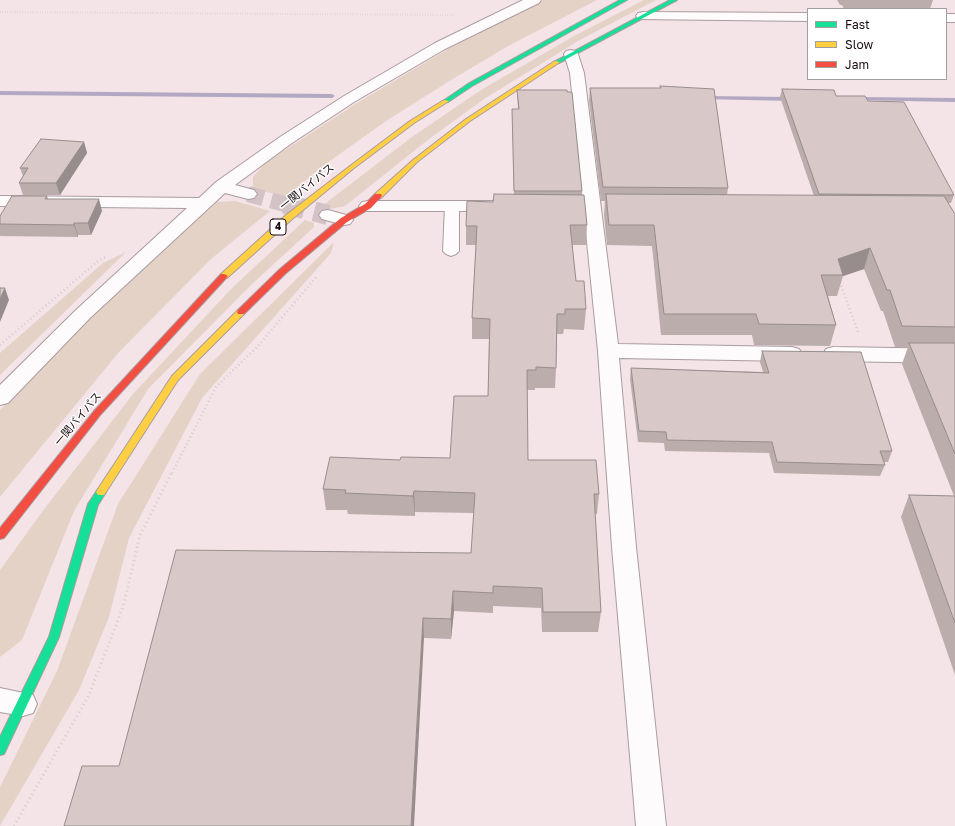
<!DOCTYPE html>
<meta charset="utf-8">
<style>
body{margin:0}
#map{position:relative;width:955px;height:826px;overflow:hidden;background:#f4e3e7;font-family:"Golos Text",sans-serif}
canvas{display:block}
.legend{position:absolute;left:807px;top:8px;width:140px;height:72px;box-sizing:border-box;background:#fff;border:1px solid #a39e9f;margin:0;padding:5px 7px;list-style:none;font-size:12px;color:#190c0f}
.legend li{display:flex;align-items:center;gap:8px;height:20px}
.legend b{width:20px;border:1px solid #a39e9f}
</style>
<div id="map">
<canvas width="955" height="826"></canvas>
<ul class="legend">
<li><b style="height:5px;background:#16e098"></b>Fast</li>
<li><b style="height:5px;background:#ffcf43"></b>Slow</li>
<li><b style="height:5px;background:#f24e42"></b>Jam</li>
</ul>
</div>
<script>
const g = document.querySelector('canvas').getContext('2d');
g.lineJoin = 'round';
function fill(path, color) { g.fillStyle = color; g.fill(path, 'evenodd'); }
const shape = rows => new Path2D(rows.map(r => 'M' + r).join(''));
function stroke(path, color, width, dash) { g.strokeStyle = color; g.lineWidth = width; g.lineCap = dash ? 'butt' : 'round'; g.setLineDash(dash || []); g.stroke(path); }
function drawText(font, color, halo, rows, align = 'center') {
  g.font = font + ' "Golos Text","Noto Sans JP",sans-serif'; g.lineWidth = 3; g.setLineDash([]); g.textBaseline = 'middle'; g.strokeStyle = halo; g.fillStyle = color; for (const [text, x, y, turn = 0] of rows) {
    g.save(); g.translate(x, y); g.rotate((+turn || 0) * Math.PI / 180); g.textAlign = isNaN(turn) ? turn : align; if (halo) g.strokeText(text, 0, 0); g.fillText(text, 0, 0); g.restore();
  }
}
fill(shape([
 [543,0,597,0,510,45,451,80,386,121,323,166,285,197,253,188,253,177,265,163,357,103,448,49],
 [644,0,656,0,578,41,484,99,429,139,345,206,331,209,322,206,412,137,481,90,574,36],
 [235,201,270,211,211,259,119,352,0,497,0,410,96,310,217,202],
 [305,220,314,223,314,227,251,285,148,389,74,511,22,640,0,657,0,570,42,512,133,394,232,288],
 [334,242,331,253,202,398,129,538,109,617,79,690,0,826,0,787,57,671,118,504,200,374],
 [126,252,0,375,0,353,103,263]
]), '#e5d2c7');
fill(shape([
 [0,91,332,94,335,96,332,98,0,95,0,91],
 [703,96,792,97,795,99,792,101,701,99,701,97,703,96],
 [855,97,955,98,955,102,853,100,852,99,855,97]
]), '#b2a8c1');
stroke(shape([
 [248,194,288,205]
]), '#d3c3c7', 16, [16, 8]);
stroke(shape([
 [285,204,328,215]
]), '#d3c3c7', 20, [20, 10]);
const lane = shape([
 [452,202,457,203,459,206,459,251,456,254,451,256,446,254,443,251,445,206,447,203,452,202]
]);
const street = shape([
 [523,0,541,0,539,3,445,49,354,102,292,143,235,185,254,190,257,194,254,198,248,199,225,193,90,318,8,403,0,405,0,385,76,310,187,208,0,206,0,196,199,198,216,182,280,137,344,96,435,43,523,0],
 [643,12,808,13,808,21,638,19,636,16,638,13,643,12],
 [946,14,955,14,955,22,946,22,946,14],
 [571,50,576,51,578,54,584,73,618,344,792,347,799,349,802,354,799,359,792,361,619,358,636,547,666,826,636,826,612,547,598,351,570,73,564,54,566,51,571,50],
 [368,201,496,201,502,202,505,206,502,210,496,211,368,211,362,210,359,206,362,202,368,201],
 [328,210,350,216,353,220,350,224,344,225,322,219,319,215,322,211,328,210],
 [833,347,955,349,955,363,833,361,826,359,823,354,826,349,833,347],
 [0,688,33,695,37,704,33,713,23,716,0,712,0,688]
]);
const fast = shape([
 [620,0,627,0,472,86,448,102,443,101,468,84,620,0],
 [670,0,677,0,559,63,554,62,670,0],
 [101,488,104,489,106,492,98,505,59,637,4,754,0,755,0,737,49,637,88,504,98,489,101,488]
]);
const slow = shape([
 [555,61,560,62,470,121,417,162,381,198,375,198,375,194,413,160,466,119,555,61],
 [444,100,449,101,414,123,354,168,291,220,227,278,221,278,220,276,221,274,285,216,350,166,410,121,444,100],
 [241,309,245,312,244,314,178,380,104,495,98,495,96,492,98,489,172,376,238,310,241,309]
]);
const jam = shape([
 [375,194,381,194,382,196,371,208,347,222,286,273,244,314,238,314,237,312,238,310,280,269,341,218,365,204,375,194],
 [221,274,224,274,228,276,101,414,4,538,0,539,0,528,95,410,221,274]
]);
stroke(lane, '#aa9ca0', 2);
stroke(street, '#aa9ca0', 2);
stroke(fast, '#aa9ca0', 2);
stroke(slow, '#aa9ca0', 2);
stroke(jam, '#aa9ca0', 2);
stroke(shape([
 [0,12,453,15]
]), '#d2cece', 2, [0.5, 2]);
stroke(shape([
 [840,282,858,332],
 [0,345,98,261,107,256],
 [172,473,216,387,258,346,317,276]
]), '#d2cece', 2.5, [1, 3]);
stroke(shape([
 [14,826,89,695,123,607,140,535,172,472]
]), '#d2cece', 3, [1, 3.5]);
fill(lane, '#fdfbfb');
fill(street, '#fdfbfb');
fill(fast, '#16e098');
fill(slow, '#ffcf43');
fill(jam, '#f24e42');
fill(shape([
 [837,0,933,0,930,9,844,9,842,5,840,5],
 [660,86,728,188,727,195,814,196,780,97,782,89,836,96,868,101,954,195,951,203,948,203,955,214,955,675,901,517,909,495,954,496,902,364,908,347,895,347,883,311,881,311,864,269,843,276,837,296,828,296,836,325,830,346,754,345,752,335,661,335,652,246,607,245,604,215,605,201,601,201,589,101,590,88,660,88],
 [517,90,582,191,582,195,587,225,586,245,572,245,576,281,586,309,584,330,564,329,563,334,557,334,556,368,555,388,535,388,535,390,527,390,528,460,599,494,597,514,595,514,601,612,598,632,542,632,541,608,493,606,493,613,454,611,451,639,424,638,119,766,471,553,474,513,415,512,415,516,348,514,347,510,326,510,323,489,400,460,450,458,488,396,489,339,472,339,472,318,476,245,466,245,466,226,493,202,514,194,512,109,518,109],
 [84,142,87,153,60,195,23,195,19,183,23,176,20,168],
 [47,196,48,199,102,211,91,235,78,235,78,237,0,236,0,216],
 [762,351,892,451,888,462,884,462,885,465,880,476,774,473,769,453,665,451,664,443,638,442,630,379,631,368,763,372,760,362]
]), '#baadac');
fill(shape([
 [84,142,87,153,60,195,56,183],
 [99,199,102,211,91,235,88,223],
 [74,223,78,235,78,237,74,225],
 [870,248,864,269,843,276,838,259],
 [5,288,9,300,0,322,0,299],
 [414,491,415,512,415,516,413,496],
 [453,591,454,611,451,639,451,619],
 [423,618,424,638,414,826,411,826]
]), '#978d8c');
const building = shape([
 [660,86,714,89,728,188,603,187,590,88,661,88,660,86],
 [782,89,834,90,836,96,865,96,868,101,904,102,954,195,819,194,782,89],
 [517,90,567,90,567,92,572,92,582,191,514,191,512,109,519,109,517,90],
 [41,139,84,142,56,183,19,183,28,168,20,168,41,139],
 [494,194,584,195,587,225,570,225,576,281,584,281,586,309,565,309,565,314,557,314,556,368,536,367,536,370,527,370,528,460,596,460,599,494,594,494,601,612,543,612,542,588,493,586,493,593,453,591,451,619,423,618,411,826,64,826,82,766,119,766,176,550,471,553,475,493,414,491,413,496,345,493,346,490,323,489,330,457,400,460,401,457,450,458,454,396,488,396,490,319,472,318,477,226,466,226,467,201,493,202,494,194],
 [606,194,944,196,955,214,955,327,902,326,890,290,887,290,870,248,838,259,843,275,821,275,836,325,759,324,756,314,664,314,654,225,609,225,606,194],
 [12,196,47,196,45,199,99,199,88,223,74,223,74,225,0,224,0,216,12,196],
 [0,288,5,288,0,299,0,288],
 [909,343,955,343,955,454,909,343],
 [762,351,861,352,892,451,880,451,885,465,777,462,772,442,667,440,666,432,639,431,631,368,769,373,762,351],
 [909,495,955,496,955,623,909,495]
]);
fill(building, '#d8c9c8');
stroke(building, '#978d8c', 1);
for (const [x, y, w] of [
 [278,227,16]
]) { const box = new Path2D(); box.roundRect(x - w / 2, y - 8, w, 16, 3); g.fillStyle = '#fff'; g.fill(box); stroke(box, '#190c0f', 1); }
drawText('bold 10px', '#190c0f', null, [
 ["4",278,227]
]);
drawText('11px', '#190c0f', '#fff', [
 ["一関バイパス",307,187,-39],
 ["一関バイパス",78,419,-50]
]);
</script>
